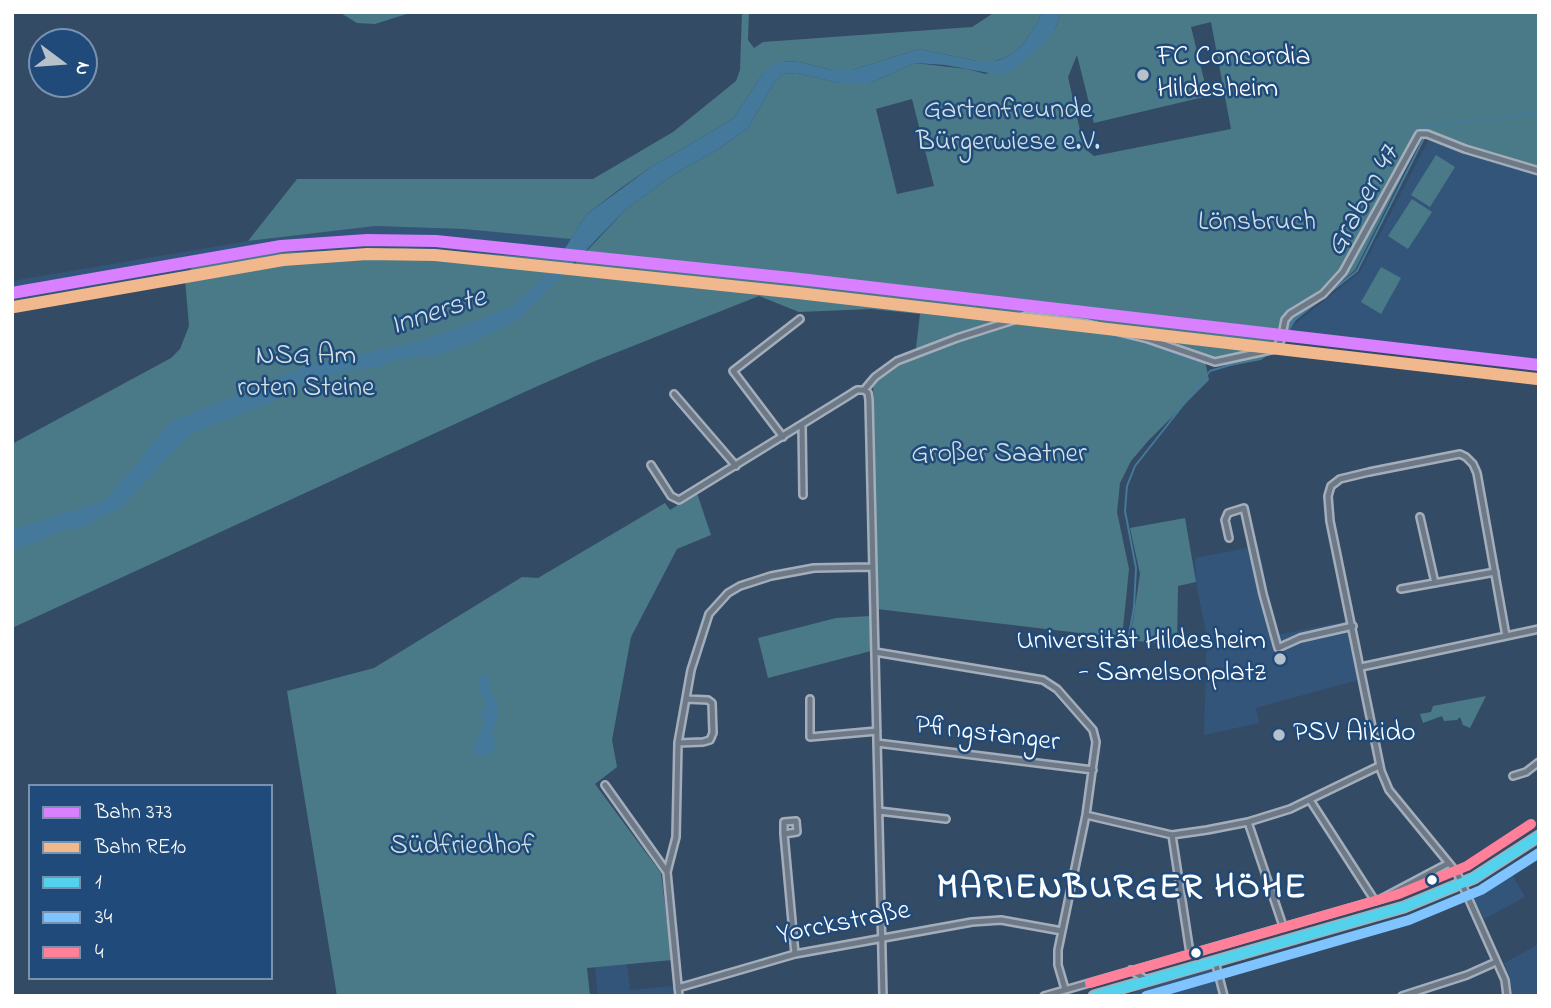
<!DOCTYPE html>
<meta charset="utf-8">
<style>
body{margin:0}
#map{position:relative;width:1551px;height:1008px;overflow:hidden;background:#344b65;font-family:"Indie Flower",sans-serif}
canvas{display:block}
.frame{position:absolute;inset:0;border:14px solid #fff;pointer-events:none}
.legend{position:absolute;left:28px;top:784px;width:245px;height:196px;box-sizing:border-box;background:#1f4a7a;border:2px solid #7992af;margin:0;padding:9px 12px;list-style:none;font-size:21px;color:#fff}
.legend li{display:flex;align-items:center;gap:14px;height:35px}
.legend b{width:35px;border:2px solid #7992af}
.north{position:absolute;left:28px;top:28px;width:70px;height:70px;box-sizing:border-box;background:#1f4a7a;border:2px solid #7992af;border-radius:50%;rotate:106deg;font-size:19px;font-weight:700;line-height:28px;text-align:center;color:#fff}
.north::after{content:'';display:block;margin:auto;width:24px;height:32px;background:#b8c0c9;clip-path:polygon(50% 0,100% 100%,50% 72%,0 100%)}
</style>
<div id="map">
<canvas width="1551" height="1008"></canvas>
<div class="frame"></div>
<ul class="legend">
<li><b style="height:9px;background:#d880ff"></b>Bahn 373</li>
<li><b style="height:9px;background:#f1b78d"></b>Bahn RE10</li>
<li><b style="height:9px;background:#53d2ee"></b>1</li>
<li><b style="height:9px;background:#80c4ff"></b>34</li>
<li><b style="height:9px;background:#ff8098"></b>4</li>
</ul>
<div class="north">N</div>
</div>
<script>
const g = document.querySelector('canvas').getContext('2d');
g.lineJoin = 'round';
function fill(path, color) { g.fillStyle = color; g.fill(path, 'evenodd'); }
const shape = rows => new Path2D(rows.map(r => 'M' + r).join(''));
function stroke(path, color, width, dash) { g.strokeStyle = color; g.lineWidth = width; g.lineCap = dash ? 'butt' : 'round'; g.setLineDash(dash || []); g.stroke(path); }
function drawText(font, color, halo, rows, align = 'center') {
  g.font = font + ' "Indie Flower",sans-serif'; g.lineWidth = 5; g.setLineDash([]); g.textBaseline = 'middle'; g.strokeStyle = halo; g.fillStyle = color; for (const [text, x, y, turn = 0] of rows) {
    g.save(); g.translate(x, y); g.rotate((+turn || 0) * Math.PI / 180); g.textAlign = isNaN(turn) ? turn : align; if (halo) g.strokeText(text, 0, 0); g.fillText(text, 0, 0); g.restore();
  }
}
fill(shape([
 [1428,141,1539,173,1539,369,642,268,405,248,193,265,185,279,12,307,12,281,248,241,375,226,463,229,546,236,1290,328,1360,272],
 [1258,546,1277,635,1347,621,1358,680,1256,708,1259,723,1204,735,1207,637,1196,583,1195,558],
 [1513,876,1525,897,1484,919,1473,898,1503,879,1505,880],
 [1539,944,1539,996,1512,996,1510,977,1504,963],
 [627,964,630,990,673,986,674,996,598,996,595,967],
 [1215,966,1223,996,1126,996,1145,988]
]), '#34557a');
fill(shape([
 [339,12,413,12,375,24,357,23],
 [742,12,749,12,748,40,754,48,763,42,972,27,995,12,1042,12,1038,22,1024,43,1009,56,995,61,977,61,919,49,852,70,831,70,800,62,781,61,762,75,733,119,651,167,621,188,586,215,571,239,463,229,375,226,248,241,297,179,593,179,673,132,736,81,740,70],
 [1061,12,1539,12,1539,166,1473,149,1425,131,1355,270,1296,320,1279,347,1261,360,1230,366,1205,361,1209,380,1148,441,1131,461,1120,483,1117,512,1129,569,1122,638,877,609,873,382,890,369,915,356,920,314,871,309,799,312,759,296,595,361,531,389,12,628,12,444,171,358,180,349,189,326,185,279,193,265,238,254,405,248,558,259,556,261,574,265,625,210,674,174,717,150,748,128,773,84,783,74,797,73,839,83,870,83,915,63,967,69,986,74,1055,29],
 [1211,22,1231,129,1094,156,1084,148,1068,77,1077,55,1094,123,1208,96,1191,27],
 [912,99,934,186,897,194,876,109],
 [1436,155,1455,167,1430,207,1411,195],
 [1412,199,1432,212,1408,249,1388,236],
 [1381,267,1401,278,1381,314,1361,302],
 [697,493,711,535,677,549,631,637,612,740,617,767,595,784,661,873,672,960,587,968,590,996,337,996,287,691,374,668,522,577,538,578,665,503,670,510],
 [1185,518,1196,582,1178,586,1177,646,1130,640,1140,574,1130,528],
 [870,616,871,651,768,678,758,638,836,618],
 [1486,696,1470,728,1463,725,1460,717,1457,720,1444,721,1442,716,1423,723,1420,714,1431,712,1433,706]
]), '#4a7a88');
fill(shape([
 [1042,12,1061,12,1055,29,1045,43,1012,71,1000,75,945,65,915,63,870,83,839,83,797,73,783,74,773,84,748,128,717,150,674,174,625,210,519,319,473,342,441,354,395,360,378,367,355,370,304,382,275,401,192,433,120,508,80,528,63,530,34,543,12,550,12,531,20,527,105,501,171,422,305,366,416,342,455,329,512,306,540,281,561,255,586,215,651,167,733,119,762,75,772,66,781,61,800,62,831,70,852,70,919,49,977,61,996,61,1009,56,1024,43,1038,22],
 [487,674,490,681,490,691,498,701,497,717,492,732,495,748,489,755,483,756,477,755,472,748,483,730,484,719,480,714,486,706,478,683,481,676]
]), '#44799c');
stroke(shape([
 [362,12,375,12],
 [1426,131,1428,126,1539,113],
 [1041,321,1146,343,1200,363],
 [987,333,1022,320,1033,319],
 [1284,336,1293,321,1357,271,1424,138],
 [1128,641,1134,607,1136,568,1125,511,1127,486,1135,466,1210,371,1274,352]
]), '#44799c', 2);
const street = shape([
 [864,390,868,393,869,400,883,996],
 [674,394,736,466],
 [802,425,803,495],
 [783,437,733,371,800,319],
 [651,465,671,496,679,500,846,397,857,390,864,390,875,377,897,361,957,338,1026,316,1087,324,1148,339,1215,362,1275,349,1281,340,1285,320,1290,314,1323,294,1343,272,1419,134,1427,134,1465,149,1539,171],
 [1420,517,1435,583],
 [1229,538,1225,520,1228,513,1244,508,1263,594,1278,648,1300,638,1353,626],
 [1401,589,1495,572],
 [1506,636,1477,473,1473,464,1466,457,1460,454,1369,472,1340,479,1331,486,1328,496,1330,521,1381,771,1389,790,1457,873,1505,980,1507,996],
 [875,652,1043,680,1057,689,1093,730,1096,742,1086,815,1058,950,1058,965,1065,989],
 [1361,667,1539,629],
 [810,699,810,737,877,731],
 [678,743,703,742,710,740,713,733,712,703,708,700,686,699],
 [877,743,1093,770],
 [1513,776,1526,772,1539,762],
 [605,785,667,872,679,996],
 [1310,800,1375,901],
 [879,811,946,819],
 [1086,815,1172,835,1207,830,1248,822,1290,809,1379,766],
 [1248,822,1283,926],
 [784,834,797,832,796,821,784,822,784,834,795,954],
 [1172,835,1190,953],
 [667,872,676,837,678,743,691,670,709,614,728,593,740,586,771,576,814,568,872,567],
 [1215,961,1224,996],
 [1131,970,1148,981],
 [678,988,795,954,972,922,1001,920,1062,931],
 [1044,996,1381,899,1449,863],
 [1402,996,1467,975,1496,962]
]);
const secondary = shape([
 [1094,996,1404,907,1474,878,1539,836]
]);
stroke(street, '#a4aeba', 10);
stroke(secondary, '#a4aeba', 13);
stroke(street, '#6d7986', 5);
stroke(secondary, '#6d7986', 8);
stroke(shape([
 [1095,996,1404,907,1474,878,1539,836]
]), '#53d2ee', 10);
stroke(shape([
 [1146,996,1409,920,1481,890,1539,853]
]), '#80c4ff', 10);
stroke(shape([
 [1090,983,1399,894,1467,866,1531,824]
]), '#ff8098', 10);
stroke(shape([
 [12,293,281,246,367,240,436,241,800,279,1539,365]
]), '#d880ff', 12);
stroke(shape([
 [14,307,283,260,367,254,435,255,798,293,1537,379]
]), '#f1b78d', 12);
for (const [x, y, r, color] of [
 [1143,75,7,"#b8c0c9"],
 [1280,659,7,"#b8c0c9"],
 [1279,735,7,"#b8c0c9"],
 [1432,880,6,"#fff"],
 [1196,953,6,"#fff"]
]) { const dot = new Path2D(); dot.arc(x, y, r, 0, 2 * Math.PI); g.fillStyle = color; g.fill(dot); stroke(dot, '#1f4a7a', 2.5); }
drawText('28px', '#fff', '#1f4a7a', [
 ["FC Concordia",1157,59],
 ["Hildesheim",1157,91],
 ["Universität Hildesheim",1266,643,"right"],
 ["- Samelsonplatz",1266,675,"right"],
 ["PSV Aikido",1293,735]
], 'left');
drawText('28px', '#d2e0e3', '#1f4a7a', [
 ["Gartenfreunde",1008,112],
 ["Bürgerwiese e.V.",1008,144],
 ["Lönsbruch",1257,224],
 ["NSG Am",306,358],
 ["roten Steine",306,390],
 ["Großer Saatner",999,456],
 ["Südfriedhof",462,848]
]);
drawText('28px', '#fff', '#1f4a7a', [
 ["Pfingstanger",987,736,7],
 ["Yorckstraße",844,925,-11]
]);
drawText('italic 30px', '#d1dfe8', '#1f4a7a', [
 ["Graben 47",1365,202,-61],
 ["Innerste",439,314,-18]
]);
g.letterSpacing = '2px';
drawText('bold 35px', '#fff', '#1f4a7a', [
 ["MARIENBURGER HÖHE",1122,891]
]);
g.letterSpacing = '0px';
</script>
